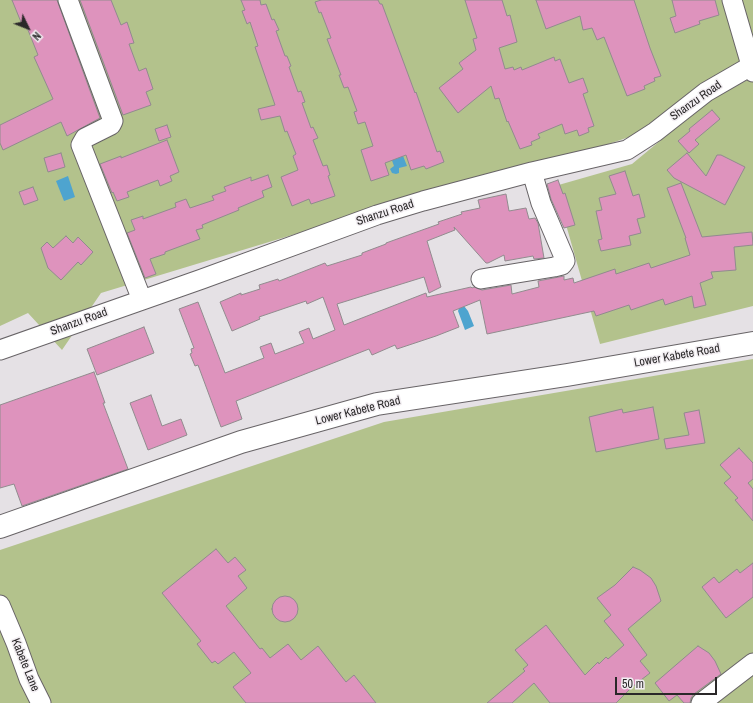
<!DOCTYPE html>
<style>
body{margin:0}
#map{position:relative;width:753px;height:703px;overflow:hidden;background:#e5e1e5;font-family:"Archivo Narrow",sans-serif}
canvas{display:block}
.north{position:absolute;left:8px;top:8px;width:40px;height:40px;-webkit-text-stroke:3px #f2eef2;paint-order:stroke;rotate:133deg;font-size:11px;font-weight:700;line-height:16px;text-align:center;color:#2a2829}
.north::after{content:'';display:block;margin:auto;width:14px;height:18px;background:#2a2829;clip-path:polygon(50% 0,100% 100%,50% 72%,0 100%)}
.scale{position:absolute;left:615px;top:677px;width:102px;height:18px;box-sizing:border-box;border:2px solid #2a2829;border-top:0;padding-left:5px;font-size:12px;line-height:14px;white-space:nowrap;color:#2a2829;-webkit-text-stroke:3px #f2eef2;paint-order:stroke}
</style>
<div id="map">
<canvas width="753" height="703"></canvas>
<div class="north">N</div>
<div class="scale">50 m</div>
</div>
<script>
const g = document.querySelector('canvas').getContext('2d');
g.lineJoin = 'round';
function fill(path, color) { g.fillStyle = color; g.fill(path, 'evenodd'); }
const shape = rows => new Path2D(rows.map(r => 'M' + r).join(''));
function stroke(path, color, width, dash) { g.strokeStyle = color; g.lineWidth = width; g.lineCap = dash ? 'butt' : 'round'; g.setLineDash(dash || []); g.stroke(path); }
function drawText(font, color, halo, rows, align = 'center') {
  g.font = font + ' "Archivo Narrow",sans-serif'; g.lineWidth = 3; g.setLineDash([]); g.textBaseline = 'middle'; g.strokeStyle = halo; g.fillStyle = color; for (const [text, x, y, turn = 0] of rows) {
    g.save(); g.translate(x, y); g.rotate((+turn || 0) * Math.PI / 180); g.textAlign = isNaN(turn) ? turn : align; if (halo) g.strokeText(text, 0, 0); g.fillText(text, 0, 0); g.restore();
  }
}
fill(shape([
 [0,0,722,0,742,61,693,90,635,135,585,152,358,215,101,293,62,350,28,313,0,326],
 [742,0,753,0,753,41],
 [753,77,753,306,600,344,555,186,632,164,707,102],
 [753,359,753,703,0,703,0,550,384,422]
]), '#b3c28c');
fill(shape([
 [398,143,407,166,399,168,399,173,396,174,392,173,390,169,394,166,387,147],
 [68,176,75,197,64,201,56,181],
 [464,306,468,311,474,326,465,330,458,311,459,308]
]), '#4ea4cf');
const building = shape([
 [12,0,57,0,100,118,67,136,61,122,3,150,0,143,0,125,53,99,34,57,38,55,26,25,23,27,12,0],
 [80,0,111,0,121,25,127,22,134,43,129,44,139,71,146,68,153,89,146,92,151,105,123,115,80,0],
 [241,0,260,0,261,5,266,4,272,20,274,19,279,30,276,31,285,56,287,56,291,66,289,67,298,92,301,91,305,102,302,103,311,128,313,127,318,138,313,140,323,166,327,165,330,175,328,176,335,196,311,204,309,199,292,206,281,177,298,170,293,156,296,154,287,131,285,132,280,116,261,120,258,109,275,105,255,47,258,46,250,22,247,24,242,11,245,10,241,0],
 [321,0,378,0,380,4,382,4,415,93,416,92,437,152,440,151,444,162,426,169,424,166,411,170,406,155,385,163,389,175,371,181,361,150,373,146,365,122,358,124,354,112,357,111,348,87,344,88,339,75,341,75,327,39,331,38,321,12,319,13,315,2,321,0],
 [465,0,502,0,507,16,510,15,517,42,499,48,505,69,513,67,514,70,521,67,522,70,554,57,555,61,560,59,569,83,583,78,588,92,583,94,594,126,588,128,589,132,579,136,577,130,565,134,562,124,538,134,540,138,531,142,532,145,520,149,508,121,507,122,499,98,495,99,491,86,458,113,439,88,463,69,459,63,476,50,473,39,477,38,465,0],
 [536,0,634,0,650,48,661,76,654,78,655,81,644,86,645,89,627,96,604,37,597,40,592,28,583,30,580,16,546,29,536,0],
 [672,0,715,0,719,15,699,21,700,24,675,33,670,18,676,16,672,0],
 [712,110,720,119,695,140,699,144,689,153,678,141,690,131,689,129,712,110],
 [167,125,171,137,159,141,155,129,167,125],
 [167,140,179,172,170,176,172,181,160,186,158,180,127,192,129,197,117,201,113,192,112,193,100,164,121,156,121,158,167,140],
 [61,153,65,167,48,172,44,158,61,153],
 [687,153,706,176,717,155,721,155,745,167,725,205,674,178,667,170,687,153],
 [625,171,633,196,639,194,645,217,637,219,641,233,629,236,631,245,601,251,598,240,602,239,596,211,602,210,599,198,616,194,609,176,625,171],
 [268,175,272,187,262,191,264,197,238,208,239,210,202,225,203,228,196,230,200,239,165,252,165,254,150,259,156,274,145,278,127,233,135,230,131,220,143,216,143,219,176,207,175,203,186,199,190,208,214,200,212,196,226,191,224,187,251,177,251,181,268,175],
 [558,180,563,194,565,193,575,225,564,228,551,199,547,184,558,180],
 [681,183,702,237,752,232,753,245,734,247,736,270,711,272,713,278,700,283,706,305,694,308,692,296,665,305,663,299,631,310,629,305,596,316,594,311,487,334,480,300,453,311,459,327,436,336,397,349,395,345,372,355,369,349,236,401,242,419,221,427,198,365,195,366,190,354,192,353,191,349,194,348,179,309,198,302,225,373,264,358,260,347,271,343,275,354,304,343,299,332,309,328,313,339,335,330,323,297,307,304,306,301,259,317,260,319,232,331,220,302,241,293,241,295,260,289,259,285,278,279,279,281,325,263,327,266,362,255,362,253,386,244,386,243,439,224,438,222,462,214,461,212,480,208,478,200,506,194,509,211,526,208,529,219,535,218,538,223,544,258,534,259,533,256,505,261,504,255,488,263,486,263,454,227,455,230,427,241,441,287,429,293,424,277,337,304,344,325,426,293,427,297,471,287,472,288,474,287,482,290,511,285,512,294,539,287,538,281,564,276,564,280,573,278,574,283,615,269,616,274,649,263,651,268,690,255,685,238,686,238,667,188,681,183],
 [33,187,38,200,24,205,19,192,33,187],
 [66,236,73,243,78,237,93,252,81,265,78,262,61,280,48,268,41,248,47,242,53,248,66,236],
 [144,327,154,353,97,375,87,349,144,327],
 [94,372,105,403,103,403,128,469,22,506,14,484,0,488,0,405,94,372],
 [151,395,162,426,181,419,187,435,148,450,130,403,151,395],
 [653,407,659,439,596,452,589,417,622,409,623,413,653,407],
 [699,410,705,443,666,449,664,439,689,435,684,413,699,410],
 [739,448,753,463,753,479,748,483,753,489,753,521,735,500,738,498,724,483,731,477,720,465,739,448],
 [216,549,228,563,235,557,246,570,238,576,247,588,226,606,260,649,262,648,270,658,288,644,301,660,318,646,346,682,354,675,376,703,246,703,233,687,251,673,234,652,218,664,215,661,212,663,197,644,201,641,162,593,216,549],
 [753,563,753,597,726,618,702,587,714,577,719,583,737,569,740,573,753,563],
 [633,567,640,570,651,578,656,586,661,601,628,629,647,655,640,661,650,673,632,687,616,703,550,703,534,683,512,703,487,703,525,671,523,669,528,665,515,650,546,625,585,675,598,662,599,664,606,657,608,659,624,645,604,621,611,615,597,598,615,585,633,567],
 '272 609a13 13 0 1 1 26 0a13 13 0 1 1-26 0Z',
 [698,646,709,653,715,661,721,674,694,694,691,698,690,703,684,703,677,695,669,701,655,683,698,646]
]);
fill(building, '#de93bd');
stroke(building, '#918b8e', 1);
const minor = shape([
 [68,0,113,121,111,125,85,138,81,145,142,300],
 [732,0,753,72],
 [481,279,554,267,562,265,565,261,564,257,541,203,532,172],
 [0,350,202,279,377,215,423,201,532,172,627,150,655,132,706,92,751,66,750,62,753,60],
 [0,605,16,643,29,679,41,703],
 [701,703,753,663]
]);
const major = shape([
 [0,527,241,442,377,404,567,375,753,343]
]);
stroke(minor, '#686467', 21);
stroke(major, '#686467', 24);
stroke(minor, '#fff', 19);
stroke(major, '#fff', 22);
drawText('12px', '#2a2829', '#f2eef2', [
 ["Shanzu Road",696,101,-35],
 ["Shanzu Road",385,213,-18],
 ["Shanzu Road",79,322,-20],
 ["Lower Kabete Road",677,356,-10],
 ["Lower Kabete Road",358,411,-14],
 ["Kabete Lane",25,665,68]
]);
</script>
